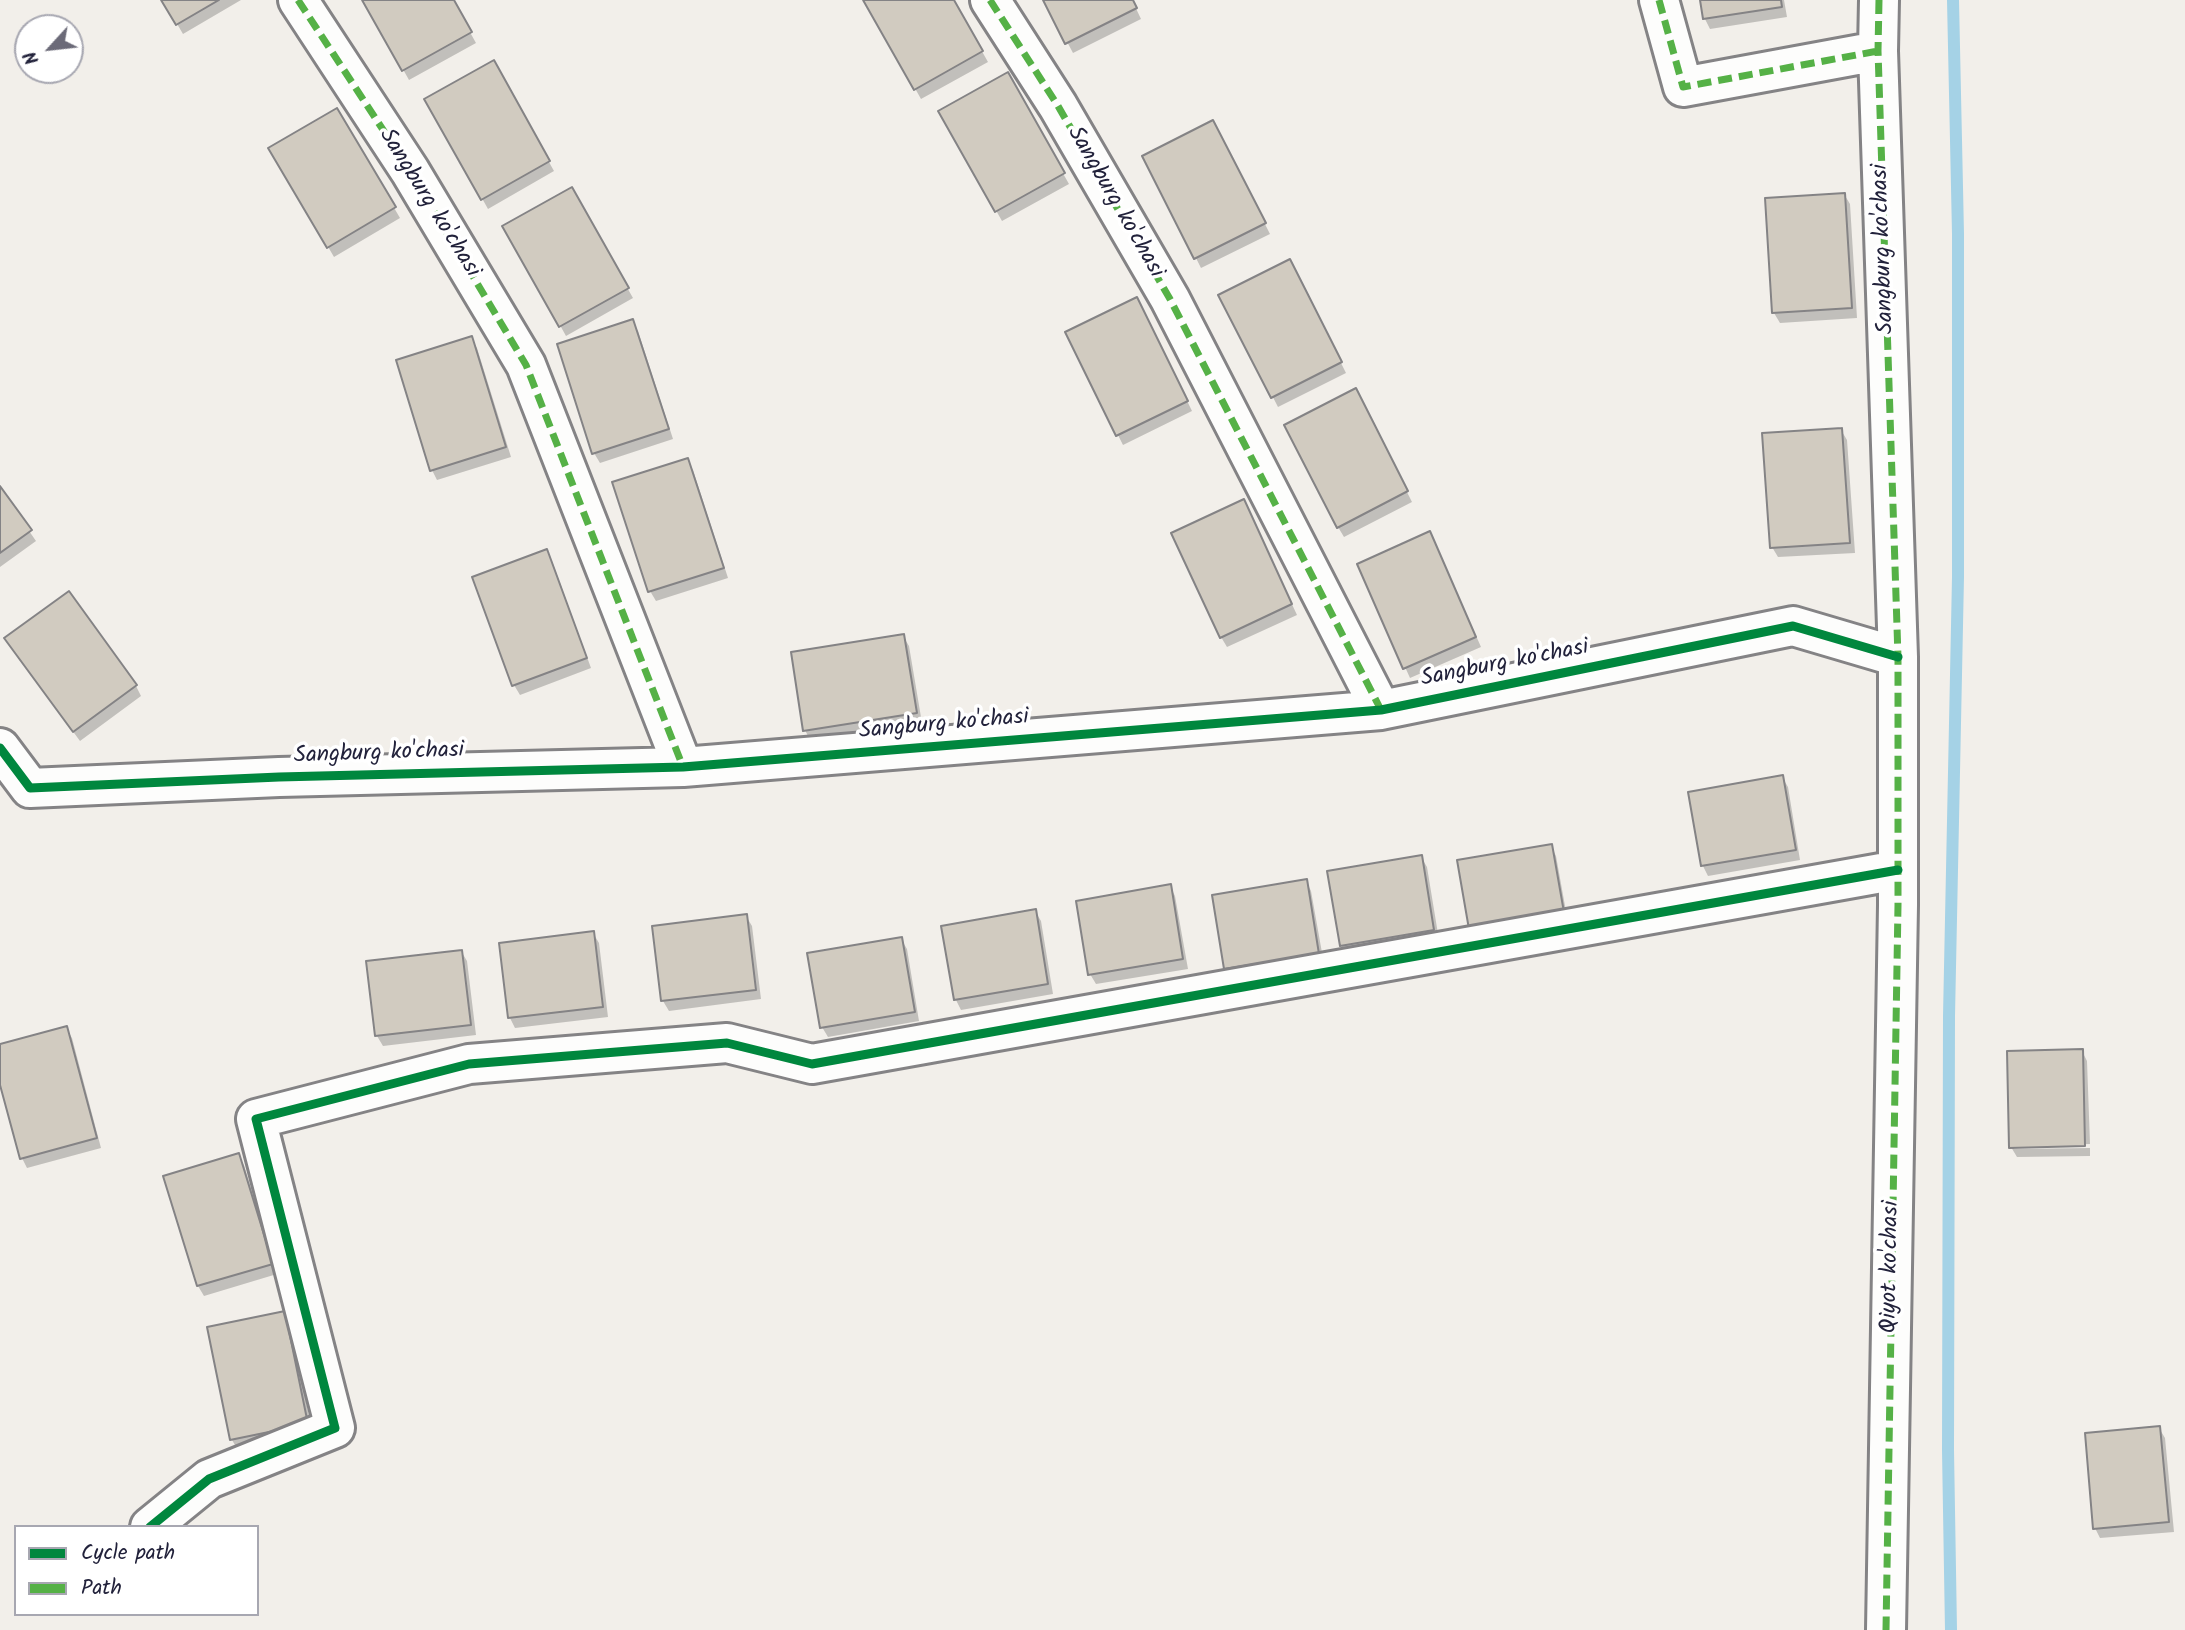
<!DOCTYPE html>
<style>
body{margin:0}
#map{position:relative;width:2185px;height:1630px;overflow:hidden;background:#f2efea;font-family:Kalam,sans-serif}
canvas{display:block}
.legend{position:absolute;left:14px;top:1525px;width:245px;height:91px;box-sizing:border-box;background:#fff;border:2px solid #a7a7b1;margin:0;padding:9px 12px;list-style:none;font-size:21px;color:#22223b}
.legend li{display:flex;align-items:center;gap:14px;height:35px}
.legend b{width:35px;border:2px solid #a7a7b1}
.north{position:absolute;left:14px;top:14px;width:70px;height:70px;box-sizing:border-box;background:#fff;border:2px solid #a7a7b1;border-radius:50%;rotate:243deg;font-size:19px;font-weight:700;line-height:28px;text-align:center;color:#22223b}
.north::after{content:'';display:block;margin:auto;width:24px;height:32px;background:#6b6a78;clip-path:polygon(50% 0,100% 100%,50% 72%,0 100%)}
</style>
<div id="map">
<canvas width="2185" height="1630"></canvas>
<ul class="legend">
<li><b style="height:9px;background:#00873e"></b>Cycle path</li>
<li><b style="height:9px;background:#55b146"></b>Path</li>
</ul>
<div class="north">N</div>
</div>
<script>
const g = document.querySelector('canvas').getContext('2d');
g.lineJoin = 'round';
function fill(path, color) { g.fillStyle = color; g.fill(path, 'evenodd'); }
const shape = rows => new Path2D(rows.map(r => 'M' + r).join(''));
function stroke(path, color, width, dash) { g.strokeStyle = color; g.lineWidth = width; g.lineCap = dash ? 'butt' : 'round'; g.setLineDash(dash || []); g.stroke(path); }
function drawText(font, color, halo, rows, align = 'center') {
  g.font = font + ' Kalam,sans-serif'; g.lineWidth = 7; g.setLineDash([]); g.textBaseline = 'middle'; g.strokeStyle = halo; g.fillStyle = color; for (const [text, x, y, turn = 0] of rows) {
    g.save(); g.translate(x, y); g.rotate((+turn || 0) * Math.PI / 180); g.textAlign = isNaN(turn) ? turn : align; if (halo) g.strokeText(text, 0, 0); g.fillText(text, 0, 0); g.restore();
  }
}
fill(shape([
 [163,0,241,0,183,34],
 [364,0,452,0,476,43,409,80],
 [865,0,953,0,988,62,921,99],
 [1045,0,1132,0,1141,19,1073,53],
 [1702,0,1784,0,1787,17,1710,29,1705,19],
 [493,62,554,171,488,209,427,100],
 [1007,75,1069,184,1002,221,940,112],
 [337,110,400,218,334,257,271,149],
 [1218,132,1270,234,1201,268,1196,258],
 [571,189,633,298,566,336,505,226],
 [1844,194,1850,204,1857,318,1780,323,1774,313],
 [1295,271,1346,373,1278,407,1221,296],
 [1142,309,1192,411,1123,445,1118,435],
 [632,321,638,331,673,439,600,463,594,453],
 [471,339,477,348,511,457,437,480,432,470],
 [1361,401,1412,502,1344,537,1338,527],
 [1841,430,1847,440,1855,553,1778,557,1772,547],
 [687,460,693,470,728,578,656,601,650,591],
 [0,489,36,541,0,567],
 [1249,512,1297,615,1227,647,1221,637],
 [1435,543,1481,647,1410,678,1359,565],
 [546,551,552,561,591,668,520,695,514,685],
 [903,636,909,646,922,723,810,740,805,730],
 [12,649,136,686,141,696,80,741],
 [1782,777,1788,787,1800,860,1708,876,1703,866,1690,793],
 [1551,846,1556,856,1569,928,1477,944],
 [1421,857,1427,867,1439,940,1347,955,1341,945],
 [1306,881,1311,891,1324,964,1232,979,1226,969,1214,896],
 [1170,886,1175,896,1188,969,1096,984,1090,974],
 [1035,911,1041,921,1053,994,961,1010,956,1000],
 [746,916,752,926,761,999,669,1011,663,1001],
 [593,933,599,943,608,1017,515,1028,510,1018],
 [901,939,907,949,919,1021,828,1037,822,1027],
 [461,951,467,961,476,1035,383,1046,377,1036],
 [66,1028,72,1038,101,1148,27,1168,22,1158,0,1078,0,1046],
 [2082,1051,2087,1061,2090,1144,2014,1146,2014,1149,2090,1148,2090,1156,2017,1157,2011,1147],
 [238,1155,244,1165,277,1274,204,1296,198,1286,165,1177],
 [284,1313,289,1323,313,1434,238,1450,232,1440,209,1329],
 [2159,1428,2165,1438,2174,1532,2100,1538,2095,1528]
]), '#0003');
stroke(shape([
 [1951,1630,1948,1450,1949,1016,1958,577,1958,234,1953,0]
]), '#a5d2e6', 12);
const building = shape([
 [161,0,219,0,176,25,161,0],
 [362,0,454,0,472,32,402,71,362,0],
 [863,0,954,0,983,51,914,90,863,0],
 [1043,0,1133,0,1137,8,1065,44,1043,0],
 [1700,0,1781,0,1782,7,1703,19,1700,0],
 [494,60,550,161,481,200,424,99,494,60],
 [1008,72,1065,173,995,212,938,111,1008,72],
 [337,108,396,207,327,248,268,148,337,108],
 [1213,120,1266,223,1194,259,1142,156,1213,120],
 [572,187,629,288,559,327,502,226,572,187],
 [1845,193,1852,308,1772,313,1765,198,1845,193],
 [1290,259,1342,362,1271,398,1218,295,1290,259],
 [1137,297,1188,401,1116,436,1065,332,1137,297],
 [633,319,669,429,592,454,557,344,633,319],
 [472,336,506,447,430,471,396,360,472,336],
 [1356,388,1408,491,1337,528,1284,425,1356,388],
 [1842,428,1850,543,1770,548,1762,433,1842,428],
 [688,458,724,568,648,592,612,482,688,458],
 [0,486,32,530,0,553,0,486],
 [1244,499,1292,604,1220,638,1171,533,1244,499],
 [1430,531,1476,637,1403,669,1357,564,1430,531],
 [547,549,587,658,512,686,472,577,547,549],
 [69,591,137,685,73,732,4,638,69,591],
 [904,634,917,713,803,731,791,652,904,634],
 [1783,775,1796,850,1701,866,1688,792,1783,775],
 [1552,844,1565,918,1470,935,1457,860,1552,844],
 [1422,855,1434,930,1340,946,1327,871,1422,855],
 [1307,879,1319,954,1224,969,1212,895,1307,879],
 [1171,884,1183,959,1088,975,1076,901,1171,884],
 [1036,909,1048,984,954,1000,941,926,1036,909],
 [747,914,756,990,661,1001,652,926,747,914],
 [594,931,603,1007,508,1018,499,943,594,931],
 [902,937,915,1012,820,1028,807,953,902,937],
 [462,950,471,1025,375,1036,366,961,462,950],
 [67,1026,97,1138,20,1159,0,1085,0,1044,67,1026],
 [2083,1049,2085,1146,2009,1148,2007,1051,2083,1049],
 [239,1153,273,1264,197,1286,163,1176,239,1153],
 [285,1311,308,1424,230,1440,207,1327,285,1311],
 [2160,1426,2169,1522,2093,1529,2085,1433,2160,1426]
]);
fill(building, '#d1cbc0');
stroke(building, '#848385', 2);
const minor = shape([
 [298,0,410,171,526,365,683,767],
 [990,0,1058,106,1170,299,1381,710],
 [1659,0,1683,87,1878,51],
 [1879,0,1878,51,1898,657,1898,905,1886,1630],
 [0,748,30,788,279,777,683,767,1381,710,1793,626,1898,657],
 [150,1527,209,1479,335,1428,256,1119,469,1064,727,1043,812,1064,1898,870]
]);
stroke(minor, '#848385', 44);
stroke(minor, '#fdfdfc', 38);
stroke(shape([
 [298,0,410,171,526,365,683,767],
 [990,0,1058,106,1170,299,1381,710],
 [1659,0,1683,87,1878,51],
 [1879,0,1878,51,1898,657,1898,905,1886,1630]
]), '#55b146', 7, [14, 7]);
stroke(shape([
 [0,748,30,788,279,777,683,767,1381,710,1793,626,1898,657],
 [150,1527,209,1479,335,1428,256,1119,469,1064,727,1043,812,1064,1898,870]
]), '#00873e', 9);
drawText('23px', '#22223b', '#fff', [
 ["Sangburg ko'chasi",1114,203,60],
 ["Sangburg ko'chasi",428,204,58],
 ["Sangburg ko'chasi",1885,249,-92],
 ["Sangburg ko'chasi",1505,665,-11],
 ["Sangburg ko'chasi",944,726,-5],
 ["Sangburg ko'chasi",379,755,-2],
 ["Qiyot ko'chasi",1892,1267,-89]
]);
</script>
